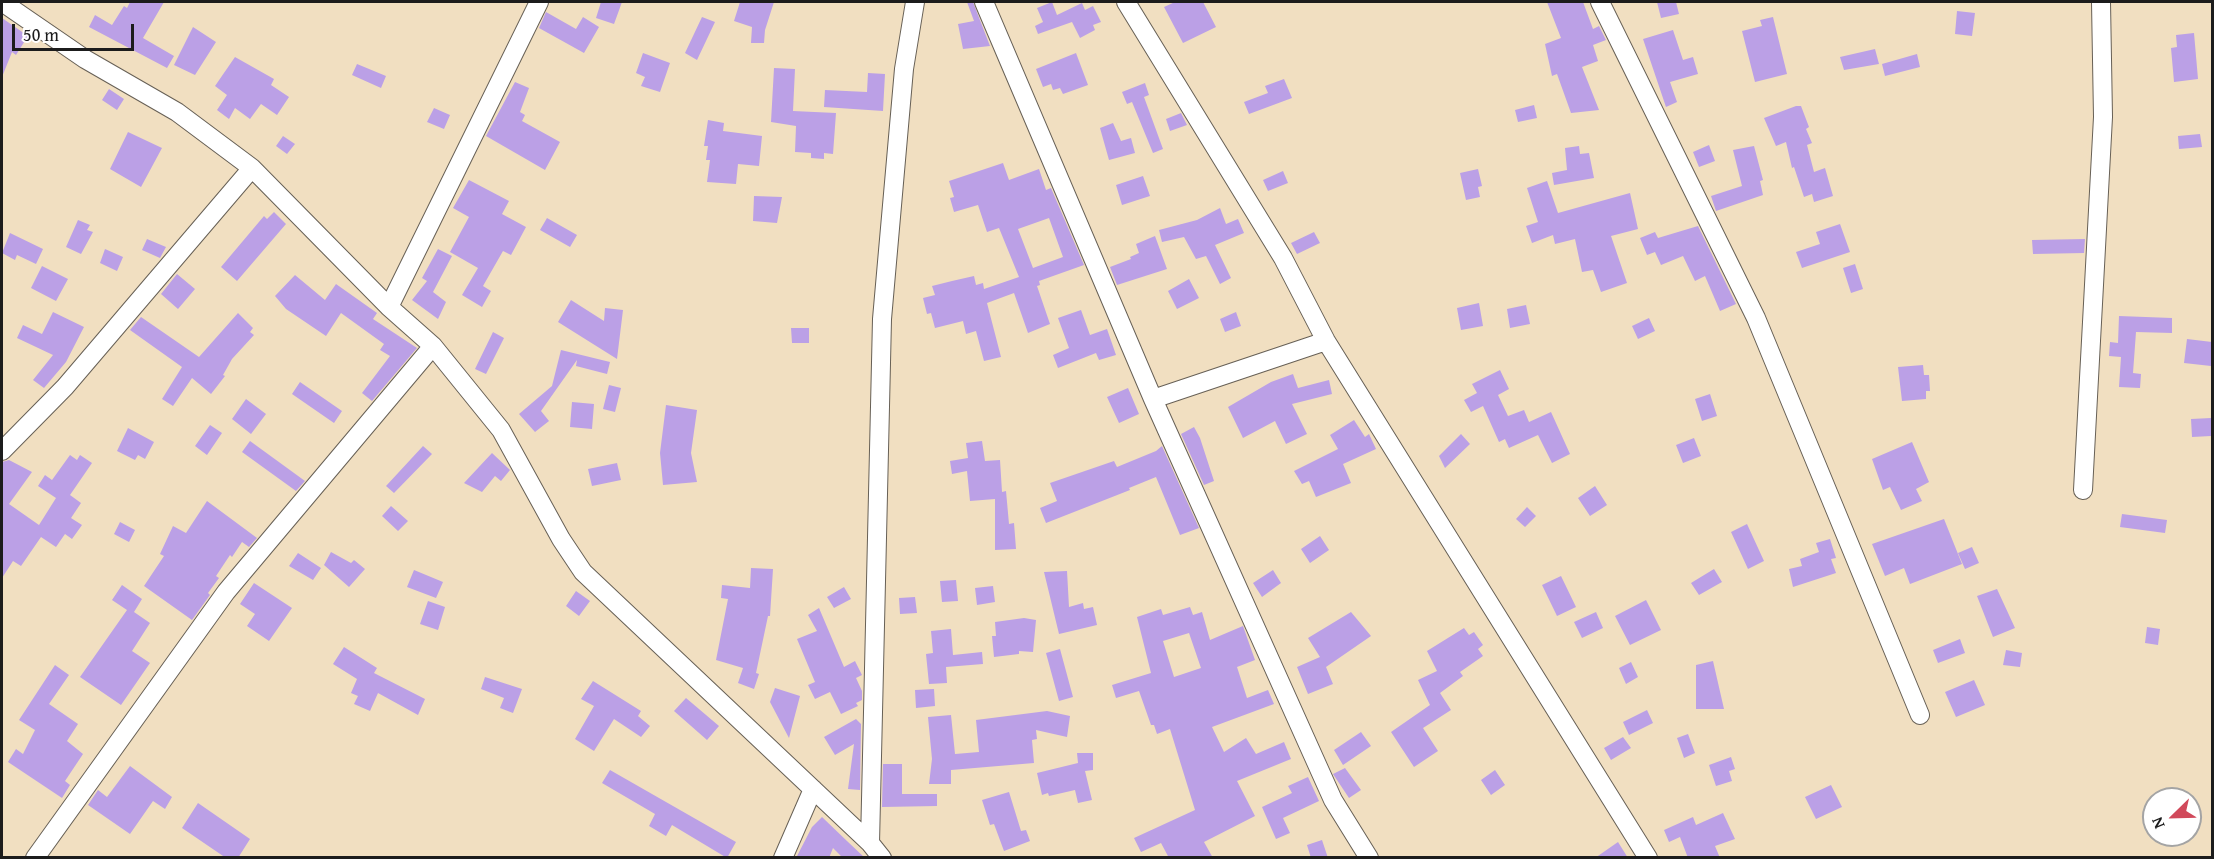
<!DOCTYPE html>
<style>
body{margin:0}
#map{position:relative;width:2214px;height:859px;overflow:hidden;background:#f1dfc1;font-family:"Gentium Book Plus",serif}
canvas{display:block}
.frame{position:absolute;inset:0;border:3px solid #1c1c1c;pointer-events:none}
.north{position:absolute;left:2142px;top:787px;width:60px;height:60px;box-sizing:border-box;background:#fff;border:2px solid #a4a4a4;border-radius:50%;rotate:247deg;font-size:16px;font-weight:700;line-height:24px;text-align:center;color:#1c1c1c}
.north::after{content:'';display:block;margin:auto;width:21px;height:27px;background:#d1495b;clip-path:polygon(50% 0,100% 100%,50% 72%,0 100%)}
.scale{position:absolute;left:12px;top:24px;width:122px;height:27px;box-sizing:border-box;border:3px solid #1c1c1c;border-top:0;padding-left:8px;font-size:18px;line-height:21px;white-space:nowrap;color:#1c1c1c;-webkit-text-stroke:4px #fff;paint-order:stroke}
</style>
<div id="map">
<canvas width="2214" height="859"></canvas>
<div class="frame"></div>
<div class="north">N</div>
<div class="scale">50 m</div>
</div>
<script>
const g = document.querySelector('canvas').getContext('2d');
g.lineJoin = 'round';
function fill(path, color) { g.fillStyle = color; g.fill(path, 'evenodd'); }
const shape = rows => new Path2D(rows.map(r => 'M' + r).join(''));
function stroke(path, color, width, dash) { g.strokeStyle = color; g.lineWidth = width; g.lineCap = dash ? 'butt' : 'round'; g.setLineDash(dash || []); g.stroke(path); }
fill(shape([
 [130,2,164,2,143,38,174,56,167,68,89,27,95,15,112,25,124,6,127,8],
 [601,2,622,2,614,24,596,18],
 [740,2,774,2,765,30,764,43,751,43,752,27,734,21],
 [967,2,973,2,990,46,963,49,958,24,974,21],
 [1052,2,1057,15,1082,3,1085,10,1093,6,1101,22,1093,25,1095,30,1080,38,1072,22,1038,34,1035,26,1043,22,1037,8],
 [1175,2,1203,2,1216,27,1183,43,1164,7],
 [1547,2,1583,2,1593,29,1599,26,1606,40,1593,45,1598,61,1582,67,1599,110,1571,113,1557,74,1552,76,1545,44,1561,38],
 [1657,2,1676,2,1679,14,1661,18],
 [1957,11,1975,13,1972,36,1955,34],
 [546,12,576,29,583,17,599,27,584,53,539,28],
 [702,17,715,22,697,60,685,53],
 [1773,17,1787,74,1755,82,1742,31,1762,26,1760,20],
 [2,18,28,36,16,55,12,52,2,77],
 [193,27,216,42,195,75,174,65],
 [1673,30,1683,60,1693,57,1698,74,1670,82,1677,102,1666,107,1643,39],
 [2194,33,2198,79,2174,82,2171,48,2177,47,2176,35],
 [1875,49,1879,64,1844,70,1840,57],
 [643,53,670,63,660,92,641,86,645,77,636,73],
 [1076,53,1088,85,1063,94,1060,88,1053,90,1051,84,1043,87,1036,69],
 [1917,54,1920,67,1885,76,1882,64],
 [235,57,274,79,271,85,289,97,277,115,261,104,250,119,235,108,229,119,217,110,227,95,215,86],
 [357,64,386,76,381,88,352,75],
 [774,68,795,69,793,111,836,113,833,154,824,153,824,159,811,158,811,153,795,152,796,126,771,122],
 [868,73,885,74,883,111,824,107,825,90,867,92],
 [1284,79,1292,98,1249,114,1244,102,1268,93,1265,86],
 [515,82,529,88,520,112,525,115,522,121,560,142,545,170,486,136],
 [1145,83,1149,95,1144,97,1163,149,1153,153,1132,102,1127,104,1122,92],
 [109,89,124,99,117,110,102,100],
 [1534,105,1537,118,1518,122,1515,110],
 [1796,106,1801,106,1809,127,1806,129,1812,143,1807,145,1814,172,1825,168,1833,196,1814,202,1812,194,1804,197,1794,167,1792,168,1786,142,1776,146,1764,118],
 [434,108,450,115,444,129,427,122],
 [1181,113,1187,125,1170,131,1166,119],
 [708,120,724,123,723,131,762,136,759,166,738,164,736,184,707,182,710,160,706,160,708,146,704,146],
 [1113,123,1121,141,1131,138,1135,153,1109,160,1100,128],
 [128,132,162,148,141,187,110,169],
 [2200,134,2202,147,2179,149,2178,136],
 [283,136,295,144,287,154,276,146],
 [1709,145,1715,161,1699,167,1693,152],
 [1579,146,1580,154,1589,153,1594,178,1554,185,1552,173,1567,170,1565,148],
 [1754,146,1763,180,1760,181,1763,195,1716,211,1711,196,1742,186,1733,150],
 [1003,163,1009,180,1039,169,1046,190,1051,188,1084,265,1039,281,1040,285,1037,286,1050,324,1028,333,1014,293,987,303,1001,357,984,361,976,331,966,334,963,321,935,328,931,313,927,314,923,298,935,295,932,286,952,281,974,276,976,285,983,283,984,289,1019,277,999,228,987,232,978,205,954,212,950,198,954,197,949,181],
 [1049,218,1063,257,1033,268,1018,229],
 [1478,169,1482,186,1478,187,1480,197,1466,200,1460,173],
 [1283,171,1288,183,1268,191,1263,180],
 [1143,176,1150,196,1122,205,1116,185],
 [469,180,509,201,502,214,526,227,511,255,503,251,483,286,491,291,482,307,462,295,478,268,450,252,469,217,453,208],
 [1547,181,1558,213,1630,193,1638,229,1611,236,1627,283,1601,292,1593,270,1582,272,1575,239,1555,244,1553,235,1532,243,1526,226,1538,222,1527,188],
 [754,196,782,197,777,223,753,221],
 [1220,208,1226,224,1238,219,1244,233,1215,245,1231,278,1220,284,1206,256,1196,259,1184,237,1162,242,1159,230,1197,220],
 [274,212,286,224,237,281,221,267,264,216,267,219],
 [547,218,577,235,570,247,540,230],
 [78,220,90,225,87,230,93,232,81,254,66,247],
 [1840,224,1850,252,1802,268,1796,252,1820,244,1816,232],
 [1698,226,1736,304,1720,311,1705,276,1695,281,1683,256,1661,265,1655,252,1647,255,1640,238,1655,232,1658,238],
 [1314,232,1320,243,1297,254,1291,243],
 [10,233,43,249,36,264,17,255,15,260,2,253],
 [1155,236,1167,269,1117,285,1110,267,1131,259,1130,257,1139,253,1136,244],
 [147,239,166,247,160,258,142,250],
 [2085,239,2084,253,2033,254,2032,240],
 [105,249,123,257,117,271,100,263],
 [438,249,452,256,433,292,446,302,438,319,412,300,427,281,422,278],
 [1855,264,1863,289,1851,293,1843,268],
 [42,266,68,279,56,301,31,288],
 [177,274,195,289,178,309,161,294],
 [295,275,325,300,336,284,377,313,373,319,417,348,372,401,362,393,390,356,380,350,384,344,341,313,326,336,286,309,275,296],
 [1189,279,1199,298,1177,309,1168,291],
 [571,300,604,321,605,308,623,310,617,359,558,322],
 [1479,303,1483,326,1461,330,1457,308],
 [1526,305,1530,324,1510,328,1507,309],
 [1081,310,1090,335,1107,329,1116,355,1099,360,1096,353,1058,368,1053,355,1069,348,1058,318],
 [53,312,84,327,66,362,44,388,33,380,53,355,17,338,23,325,42,334],
 [1236,312,1241,326,1225,332,1220,319],
 [238,313,253,328,250,332,254,335,232,359,223,375,225,376,211,394,192,378,173,406,162,399,182,367,130,330,141,317,199,357],
 [2119,316,2172,318,2172,333,2136,332,2133,373,2141,374,2140,388,2119,387,2121,357,2109,356,2110,342,2118,343],
 [1649,318,1655,331,1638,339,1632,326],
 [791,328,809,328,809,343,792,343],
 [493,332,504,338,486,374,475,369],
 [2187,339,2212,342,2211,366,2184,363],
 [561,350,610,362,607,374,576,366,577,360,541,411,549,421,535,432,519,414,552,386],
 [1923,365,1924,375,1929,375,1930,391,1926,391,1926,399,1902,401,1898,367],
 [1500,370,1509,389,1498,395,1508,416,1524,410,1529,422,1551,412,1570,454,1552,463,1538,435,1509,448,1505,439,1499,442,1483,406,1471,412,1464,400,1477,393,1472,384],
 [1293,374,1298,388,1329,380,1332,394,1292,404,1307,434,1286,444,1275,421,1243,438,1228,407,1271,382],
 [300,382,342,411,334,423,292,394],
 [609,385,621,388,615,412,603,409],
 [1128,388,1139,414,1119,423,1107,397],
 [1710,394,1717,416,1702,421,1695,399],
 [246,399,266,414,251,434,232,419],
 [572,402,594,404,592,429,570,427],
 [666,405,697,410,691,453,697,482,663,485,660,453],
 [2211,418,2211,436,2192,437,2191,419],
 [1354,420,1365,437,1369,434,1376,449,1343,464,1351,483,1316,497,1309,481,1302,484,1294,471,1338,449,1330,435],
 [210,425,222,433,207,455,195,446],
 [1194,427,1200,438,1214,481,1204,485,1181,434],
 [128,428,154,442,145,459,138,455,135,460,117,451],
 [1461,434,1470,444,1445,468,1439,456],
 [1694,438,1701,456,1683,463,1676,445],
 [250,441,305,481,296,491,242,452],
 [982,441,985,461,1000,460,1002,492,1006,491,1009,524,1014,523,1016,549,995,550,995,499,970,501,967,471,952,474,950,461,968,458,966,443],
 [1912,442,1929,482,1916,489,1922,501,1901,510,1890,487,1883,490,1872,459],
 [423,446,432,454,394,493,386,486],
 [1162,446,1199,528,1180,535,1156,477,1129,488,1130,490,1046,523,1040,508,1057,501,1050,483,1114,461,1117,467,1156,451],
 [492,453,510,470,501,481,495,476,482,492,464,483],
 [70,455,77,460,80,455,92,463,70,495,81,503,71,518,82,525,72,539,65,534,56,547,41,537,21,566,13,561,2,578,2,462,9,460,32,472,9,504,39,525,56,498,38,486,45,475,52,480],
 [617,463,621,480,592,486,588,469],
 [1595,486,1607,505,1590,516,1578,498],
 [207,501,257,538,249,547,242,542,232,557,230,555,216,576,219,578,208,593,210,595,192,620,144,586,164,556,160,554,173,526,186,533],
 [391,506,408,521,398,531,382,516],
 [1527,507,1536,516,1525,527,1516,519],
 [2122,514,2167,520,2165,533,2120,527],
 [1944,519,1962,564,1910,584,1904,568,1885,576,1872,544],
 [120,522,135,530,129,542,114,534],
 [1747,524,1764,561,1748,569,1731,532],
 [1320,536,1329,550,1310,563,1301,549],
 [1830,539,1836,558,1831,559,1836,573,1793,587,1789,569,1802,566,1800,559,1819,552,1816,543],
 [1972,547,1979,563,1965,569,1958,553],
 [331,552,351,563,354,560,365,569,349,587,324,565],
 [298,553,321,568,313,580,289,566],
 [751,568,773,569,770,616,768,616,756,673,759,674,754,689,738,683,743,668,716,660,728,599,721,598,722,585,750,588],
 [1714,569,1722,582,1699,595,1691,583],
 [414,570,443,582,436,598,407,587],
 [1273,570,1281,583,1262,597,1253,583],
 [1067,571,1069,607,1083,603,1084,609,1093,607,1097,625,1059,634,1044,572],
 [1561,576,1576,607,1557,616,1542,585],
 [956,580,958,601,942,602,940,581],
 [254,583,292,608,269,641,247,626,255,614,240,604],
 [122,585,142,599,134,612,150,623,132,651,150,663,121,705,80,677,127,610,112,600],
 [993,586,995,602,977,605,975,588],
 [844,587,851,599,834,608,827,597],
 [1997,589,2015,628,1993,637,1977,596],
 [576,591,590,601,579,616,566,606],
 [915,597,917,613,900,614,899,598],
 [1646,600,1661,630,1630,645,1615,616],
 [428,601,445,607,438,630,420,624],
 [1190,607,1193,615,1202,612,1210,640,1243,626,1255,660,1237,667,1247,698,1268,690,1274,704,1212,727,1224,752,1246,738,1256,754,1284,742,1291,759,1237,781,1255,816,1204,842,1213,858,1169,858,1161,843,1141,852,1134,838,1195,810,1170,729,1157,734,1154,725,1151,725,1139,691,1116,698,1112,685,1151,673,1137,617,1161,609,1163,615],
 [1189,633,1201,668,1174,677,1163,641],
 [819,608,844,667,855,661,862,675,856,678,862,691,862,700,856,703,858,706,841,714,830,692,815,699,808,685,815,682,797,639,817,631,808,615],
 [1351,612,1371,636,1326,667,1333,684,1308,694,1297,667,1320,657,1308,638],
 [1596,612,1603,628,1582,638,1574,622],
 [1024,618,1036,620,1033,652,1019,651,1019,654,994,657,992,636,996,636,995,622],
 [2147,627,2160,629,2158,645,2145,643],
 [1464,628,1469,635,1474,632,1483,645,1478,649,1483,656,1460,672,1463,676,1440,693,1451,710,1423,728,1438,751,1414,767,1391,732,1430,705,1418,680,1437,671,1427,651],
 [951,629,953,655,982,652,983,664,946,667,947,683,929,684,926,654,933,653,931,631],
 [1960,639,1965,653,1938,663,1933,650],
 [344,647,377,668,374,673,425,699,418,715,378,693,370,711,354,704,358,696,351,693,357,679,333,664],
 [1060,649,1073,697,1059,701,1046,653],
 [2006,650,2022,653,2020,667,2003,665],
 [1713,661,1724,709,1696,709,1696,665],
 [1631,662,1638,677,1626,684,1619,668],
 [55,665,69,675,49,704,78,724,67,741,83,754,65,781,70,785,62,798,8,762,16,749,23,754,35,730,19,720],
 [485,677,522,689,513,713,500,708,504,698,481,689],
 [1974,680,1985,705,1956,717,1945,692],
 [593,681,641,711,638,716,650,726,641,737,614,719,594,751,575,739,594,706,581,699],
 [775,688,800,696,789,738,770,702],
 [934,689,935,706,916,708,915,690],
 [686,698,719,726,707,740,674,711],
 [1647,710,1653,723,1629,735,1623,722],
 [1047,711,1070,716,1067,737,1036,730,1037,739,1032,740,1034,763,951,770,951,784,929,784,932,759,928,717,951,715,955,754,979,752,976,720],
 [856,719,861,724,860,790,848,789,854,744,835,755,824,737],
 [1361,732,1371,746,1343,765,1334,750],
 [1688,734,1695,753,1684,758,1677,738],
 [1623,737,1631,748,1611,760,1604,748],
 [1077,753,1093,753,1093,770,1085,771,1092,800,1078,803,1075,790,1049,796,1048,793,1042,795,1037,773,1078,763],
 [1731,757,1735,769,1729,771,1732,781,1716,786,1709,765],
 [883,764,902,764,902,794,937,794,937,806,882,807],
 [130,766,172,797,165,809,153,801,130,834,88,805,98,790,107,797],
 [1345,768,1361,790,1349,798,1333,774],
 [610,770,736,842,727,858,672,825,666,836,649,826,655,814,602,783],
 [1495,770,1505,785,1491,795,1481,780],
 [1308,777,1319,801,1283,818,1290,833,1276,839,1262,807,1292,793,1288,786],
 [1831,785,1842,807,1816,819,1805,797],
 [1009,792,1021,831,1026,830,1030,841,1004,851,994,824,990,825,982,800],
 [198,803,250,839,238,858,226,858,182,828],
 [1723,813,1735,839,1715,846,1720,858,1688,858,1680,837,1669,842,1664,830,1693,817,1696,825],
 [822,817,847,841,865,858,843,858,833,848,829,858,796,858,812,827],
 [1322,840,1328,858,1311,858,1307,845],
 [1618,842,1628,858,1595,858]
]), '#bba0e6');
const minor = shape([
 [2,2,85,59,177,112,252,168,389,307,433,346,501,430,561,539,583,572,870,843,882,858],
 [984,2,1153,399,1333,800,1369,858],
 [1126,2,1283,258,1326,341,1648,858],
 [1600,2,1756,318,1920,715],
 [389,307,539,2],
 [1153,399,1326,341],
 [2,451,65,387,252,168],
 [2083,490,2103,117,2101,2],
 [870,843,882,319,904,69,915,2],
 [35,858,226,592,433,346],
 [783,858,813,789]
]);
stroke(minor, '#676056', 20);
stroke(minor, '#fff', 18);
</script>
